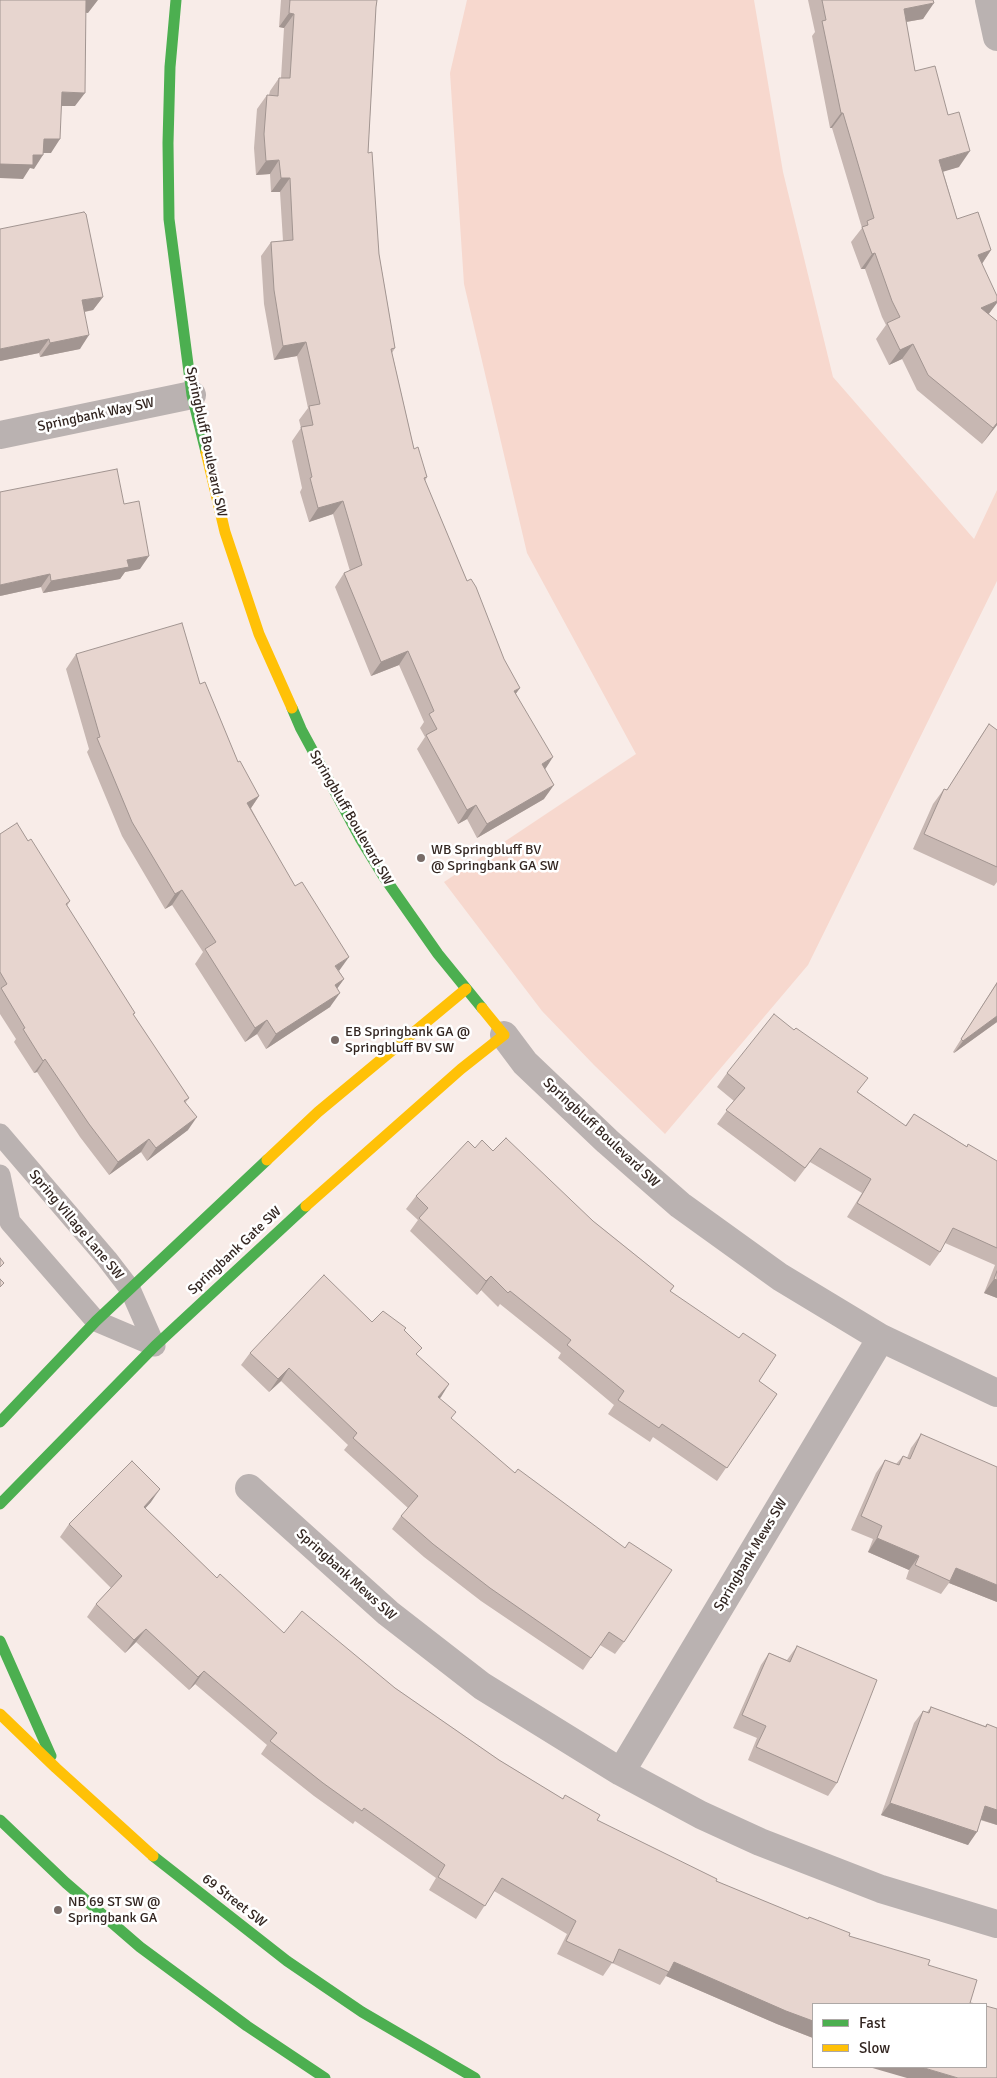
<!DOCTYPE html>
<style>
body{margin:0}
#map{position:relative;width:997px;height:2078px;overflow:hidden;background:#f8ece8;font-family:Signika,sans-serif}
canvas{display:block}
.legend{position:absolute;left:812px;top:2003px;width:175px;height:65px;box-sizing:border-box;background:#fff;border:1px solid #ada8a6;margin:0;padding:6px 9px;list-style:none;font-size:15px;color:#332621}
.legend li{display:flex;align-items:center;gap:10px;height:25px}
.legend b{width:25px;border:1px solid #ada8a6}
</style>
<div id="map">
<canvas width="997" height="2078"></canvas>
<ul class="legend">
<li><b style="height:6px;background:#4caf50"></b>Fast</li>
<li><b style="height:6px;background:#ffc107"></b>Slow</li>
</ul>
</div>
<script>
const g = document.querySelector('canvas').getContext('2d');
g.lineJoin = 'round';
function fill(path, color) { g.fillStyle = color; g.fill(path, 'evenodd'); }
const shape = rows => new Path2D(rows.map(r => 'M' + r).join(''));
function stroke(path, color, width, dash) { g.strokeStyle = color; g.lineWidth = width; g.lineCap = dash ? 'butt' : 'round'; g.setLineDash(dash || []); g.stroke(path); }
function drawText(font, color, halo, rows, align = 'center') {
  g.font = font + ' Signika,sans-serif'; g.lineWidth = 5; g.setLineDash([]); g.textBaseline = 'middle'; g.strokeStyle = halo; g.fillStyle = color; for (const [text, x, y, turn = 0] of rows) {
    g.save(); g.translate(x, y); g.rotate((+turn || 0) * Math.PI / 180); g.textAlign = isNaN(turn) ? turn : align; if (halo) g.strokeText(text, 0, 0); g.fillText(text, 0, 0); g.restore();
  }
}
fill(shape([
 [467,0,754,0,783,172,833,377,974,539,997,490,997,581,808,965,665,1134,594,1065,542,1011,444,882,636,754,527,553,464,284,450,73]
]), '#f7d8ce');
stroke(shape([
 [0,1134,107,1259,130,1289,155,1346],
 [0,1175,10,1222,96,1321,155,1346]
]), '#bab2b1', 21);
stroke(shape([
 [989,0,997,37],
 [0,435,192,395],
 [504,1035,525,1063,607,1141,680,1205,780,1277,881,1338,997,1393],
 [249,1488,388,1613,482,1686,621,1772,701,1815,760,1842,881,1889,997,1924],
 [621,1772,881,1338]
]), '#bab2b1', 28);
stroke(shape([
 [176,0,170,67,168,143,169,219,192,395,206,452],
 [292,708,301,729,360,838,384,877,438,954,482,1008],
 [0,1422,96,1321,267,1160],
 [0,1504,155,1346,306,1206],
 [0,1641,51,1756],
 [0,1820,66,1883,140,1947,247,2026,325,2078],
 [153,1856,287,1961,362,2012,475,2078]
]), '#4caf50', 11);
stroke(shape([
 [206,452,225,532,259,634,292,708],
 [267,1160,318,1112,466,989],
 [306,1206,461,1069,504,1035,482,1008],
 [0,1714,56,1768,153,1856]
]), '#ffc107', 11);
fill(shape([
 [281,0,377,0,376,7,368,153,379,254,395,348,392,353,414,449,427,477,425,481,467,581,516,694,545,769,544,799,477,838,467,819,458,824,417,749,425,737,420,728,424,722,399,665,371,676,335,587,344,573,350,571,333,514,309,522,300,492,302,488,292,441,301,428,299,420,308,408,297,356,274,360,264,304,261,256,271,242,283,241,280,192,271,192,270,174,256,175,254,148,257,109,267,95,269,95,270,91,279,78,281,78,284,28,279,27],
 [808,0,933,0,923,19,906,22,915,71,959,167,943,171,957,219,991,250,982,264,989,314,997,321,997,425,982,444,917,390,902,359,889,365,876,339,886,325,882,317,865,269,861,269,851,242,862,228,832,128,830,128,812,36,815,32],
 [103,297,93,310,85,312,80,349,40,357,39,353,0,361],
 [124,504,140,569,125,572,120,579,43,593,41,587,0,596],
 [76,654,200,684,238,762,259,796,251,808,339,971,344,979,337,988,330,1007,266,1049,257,1034,245,1042,195,964,203,952,172,905,165,909,122,836,87,752,89,749,66,669],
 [989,724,997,730,997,882,994,886,913,849,933,804,944,789,947,790,979,739],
 [0,834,28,841,70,901,67,906,135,1013,133,1015,189,1098,186,1102,188,1130,147,1161,141,1152,109,1175,80,1137,37,1072,34,1073,14,1042,16,1039,0,1014],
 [997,982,997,1022,954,1053,953,1052],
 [727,1073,858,1092,905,1126,914,1114,966,1146,997,1161,997,1298,984,1293,995,1265,945,1243,940,1252,930,1266,847,1217,862,1193,810,1162,795,1182,717,1124,734,1101,717,1087],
 [475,1148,493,1151,593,1221,674,1286,670,1292,759,1381,777,1394,717,1481,653,1437,650,1442,608,1414,614,1405,558,1358,561,1353,500,1304,498,1307,481,1290,477,1295,410,1231,418,1220,406,1209,416,1196],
 [372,1322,404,1331,439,1398,451,1419,624,1642,615,1654,600,1645,583,1670,481,1601,424,1557,392,1529,401,1516,408,1508,344,1450,348,1445,281,1381,269,1392,241,1365,250,1353],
 [921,1434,997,1602,949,1583,941,1594,906,1579,909,1570,868,1552,873,1539,851,1530,876,1473,885,1460,896,1464,903,1456,907,1458,911,1448],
 [151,1502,145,1508,217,1578,284,1633,395,1688,499,1760,597,1820,716,1881,807,1919,809,1917,813,2004,813,2038,777,2024,666,1976,660,1985,612,1963,603,1976,557,1954,567,1934,494,1891,476,1919,429,1890,436,1878,355,1821,353,1824,314,1796,261,1754,267,1745,195,1684,189,1690,136,1642,125,1653,87,1617,96,1604,111,1588,60,1537,69,1524],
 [797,1646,837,1783,828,1796,748,1760,757,1738,733,1728,761,1665,769,1653,787,1660],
 [931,1707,985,1726,987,1724,997,1728,997,1825,980,1820,968,1845,881,1815,914,1723,923,1711,927,1712]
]), '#c7b7b2');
fill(shape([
 [85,0,98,0,88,13,77,12],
 [934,3,923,19,894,24,904,9],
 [289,13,294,14,284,28,279,27],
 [62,92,85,93,75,106,52,106],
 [841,113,843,113,832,128,830,128],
 [44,139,60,139,51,153,34,153],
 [970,151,959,167,929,176,939,160],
 [33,155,43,155,34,169,30,168,23,179,0,178,0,164],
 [279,160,270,174,256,175,266,161],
 [281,178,290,178,280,192,271,192],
 [991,250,981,265,978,255],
 [875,253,865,269,861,269,872,254],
 [103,297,93,310,72,314,82,300],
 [997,301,997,303,988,315,981,308],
 [89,335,80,349,40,357,50,343],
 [49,339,39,353,0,361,0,349],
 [306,342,297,356,274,360,283,346],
 [913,344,902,359,889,365,900,350],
 [997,423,997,425,982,444,993,428],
 [343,501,333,514,309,522,318,508],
 [149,556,140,569,125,572,120,579,43,593,51,581,127,560],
 [50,574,41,587,0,596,0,585],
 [408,651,399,665,371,676,381,662],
 [520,688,510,702,514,691],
 [553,757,544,771,542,764],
 [554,785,544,799,477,838,487,824],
 [259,796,249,811,247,803],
 [476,805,467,819,458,824,467,810],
 [182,890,172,905,165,909,175,894],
 [349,957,339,971,335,966],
 [344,979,334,993,335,985],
 [340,993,330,1007,266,1049,276,1034],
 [997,1016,997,1022,954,1053,963,1041],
 [267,1020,257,1034,245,1042,255,1028],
 [45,1059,37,1072,34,1073,43,1061],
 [197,1117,188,1130,147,1161,156,1148],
 [149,1139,141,1152,109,1175,118,1162],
 [491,1276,481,1290,477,1295,486,1281],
 [994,1279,997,1280,997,1298,984,1293],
 [289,1368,281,1381,269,1392,278,1379],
 [449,1384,441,1397,429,1410,438,1397],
 [160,1489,151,1502,135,1520,144,1507],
 [877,1538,919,1556,909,1570,868,1552],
 [956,1568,997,1585,997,1602,949,1583],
 [146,1629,136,1642,125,1653,134,1640],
 [204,1671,195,1684,189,1690,198,1677],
 [890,1803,977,1832,968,1845,881,1815],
 [985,1806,997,1810,997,1825,976,1818],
 [674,1962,813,2021,813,2038,777,2024,666,1976],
 [869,2067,921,2067,958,2078,907,2078]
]), '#a29591');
const building = shape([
 [0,0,86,0,85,93,62,92,60,139,44,139,43,155,33,155,33,165,0,164,0,0],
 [290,0,377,0,376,7,368,153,372,152,379,254,395,348,391,349,414,449,418,447,427,477,424,478,467,581,471,579,476,587,504,659,520,688,514,691,553,757,542,764,554,785,487,824,476,805,467,810,426,735,437,729,429,714,434,711,408,651,381,662,344,573,362,565,343,501,318,508,310,478,312,477,301,427,313,425,309,406,320,404,306,342,283,346,274,290,271,242,293,240,290,178,281,178,279,160,266,161,264,134,267,95,278,96,279,78,290,78,294,14,289,13,290,0],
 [822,0,933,0,934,3,904,9,915,71,935,66,948,115,959,112,970,151,939,160,957,219,978,212,991,250,978,255,997,296,997,301,981,308,997,321,997,423,993,428,928,375,913,344,900,350,887,323,900,317,892,301,875,253,872,254,862,227,868,225,867,221,874,218,843,113,841,113,822,21,826,20,822,0],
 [84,212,86,214,103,297,82,300,89,335,50,343,49,339,0,349,0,229,84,212],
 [117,469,124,504,139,501,149,556,127,560,129,567,51,581,50,574,0,585,0,492,117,469],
 [182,623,200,684,205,682,238,762,240,761,259,796,247,803,295,886,302,882,349,957,335,966,344,979,335,985,340,993,276,1034,267,1020,255,1028,205,949,216,942,182,890,175,894,132,822,97,738,100,737,76,654,182,623],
 [989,724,997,730,997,867,924,834,944,789,947,790,989,724],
 [17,823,28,841,31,839,70,901,66,904,135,1013,133,1014,189,1098,184,1101,197,1117,156,1148,149,1139,118,1162,89,1124,45,1059,43,1061,23,1029,25,1028,1,988,7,984,0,972,0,834,17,823],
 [997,983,997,1016,963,1041,961,1039,997,983],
 [774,1014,794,1030,796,1028,868,1078,857,1092,906,1126,914,1114,967,1147,968,1144,997,1161,997,1248,953,1228,940,1252,857,1203,871,1179,820,1148,805,1168,726,1110,745,1088,727,1073,774,1014],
 [506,1138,593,1221,674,1286,670,1291,739,1338,743,1333,776,1355,759,1381,777,1394,727,1468,662,1424,659,1428,618,1400,624,1391,567,1345,571,1340,510,1291,508,1293,491,1276,486,1281,419,1218,428,1208,416,1196,468,1141,475,1148,482,1140,493,1151,506,1138],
 [0,1258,4,1263,0,1267,0,1258],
 [997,1271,997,1280,994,1279,997,1271],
 [324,1275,372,1322,383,1311,406,1328,404,1330,422,1348,416,1354,449,1384,438,1397,456,1412,451,1418,515,1473,518,1469,625,1548,629,1542,672,1570,624,1642,609,1632,591,1658,490,1588,433,1544,401,1516,418,1496,353,1438,357,1433,289,1368,278,1379,250,1353,324,1275],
 [0,1279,4,1283,0,1287,0,1279],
 [921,1434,997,1467,997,1585,956,1568,950,1581,915,1565,919,1556,877,1538,882,1526,861,1516,885,1460,899,1465,903,1456,910,1459,921,1434],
 [132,1461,160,1489,144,1507,217,1578,220,1574,284,1633,302,1611,395,1688,499,1760,563,1799,565,1795,600,1815,597,1820,717,1879,716,1881,808,1919,809,1917,850,1933,849,1936,930,1960,928,1965,977,1980,970,2003,977,2004,813,2004,813,2021,786,2011,674,1962,669,1972,619,1949,613,1963,566,1941,576,1921,502,1878,485,1906,438,1877,445,1865,364,1808,362,1811,323,1783,270,1741,277,1733,204,1671,198,1677,146,1629,134,1640,96,1604,122,1576,69,1524,132,1461],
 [797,1646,877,1680,837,1783,756,1747,766,1726,742,1715,769,1653,790,1662,797,1646],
 [931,1707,986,1727,987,1724,997,1728,997,1810,985,1806,977,1832,890,1803,923,1711,929,1713,931,1707],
 [986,2006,997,2009,997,2078,958,2078,921,2067,986,2067,986,2006]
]);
fill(building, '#e7d5cf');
stroke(building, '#a29591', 1);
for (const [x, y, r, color] of [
 [421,858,5,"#786b67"],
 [335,1040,5,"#786b67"],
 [58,1910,5,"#786b67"]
]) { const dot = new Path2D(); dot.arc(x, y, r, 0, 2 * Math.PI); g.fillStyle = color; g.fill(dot); stroke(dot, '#fff', 2); }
drawText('14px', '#332621', '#fff', [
 ["Springbank Way SW",96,415,-12],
 ["Springbluff Boulevard SW",206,442,78],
 ["Springbluff Boulevard SW",351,818,60],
 ["Springbluff Boulevard SW",601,1133,43],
 ["Spring Village Lane SW",76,1225,50],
 ["Springbank Gate SW",235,1251,-43],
 ["Springbank Mews SW",751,1555,-59],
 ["Springbank Mews SW",346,1575,42],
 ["69 Street SW",234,1901,38]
]);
drawText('14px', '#332621', '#fff', [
 ["WB Springbluff BV",431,850],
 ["@ Springbank GA SW",431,866],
 ["EB Springbank GA @",345,1032],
 ["Springbluff BV SW",345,1048],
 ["NB 69 ST SW @",68,1902],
 ["Springbank GA",68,1918]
], 'left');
</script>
